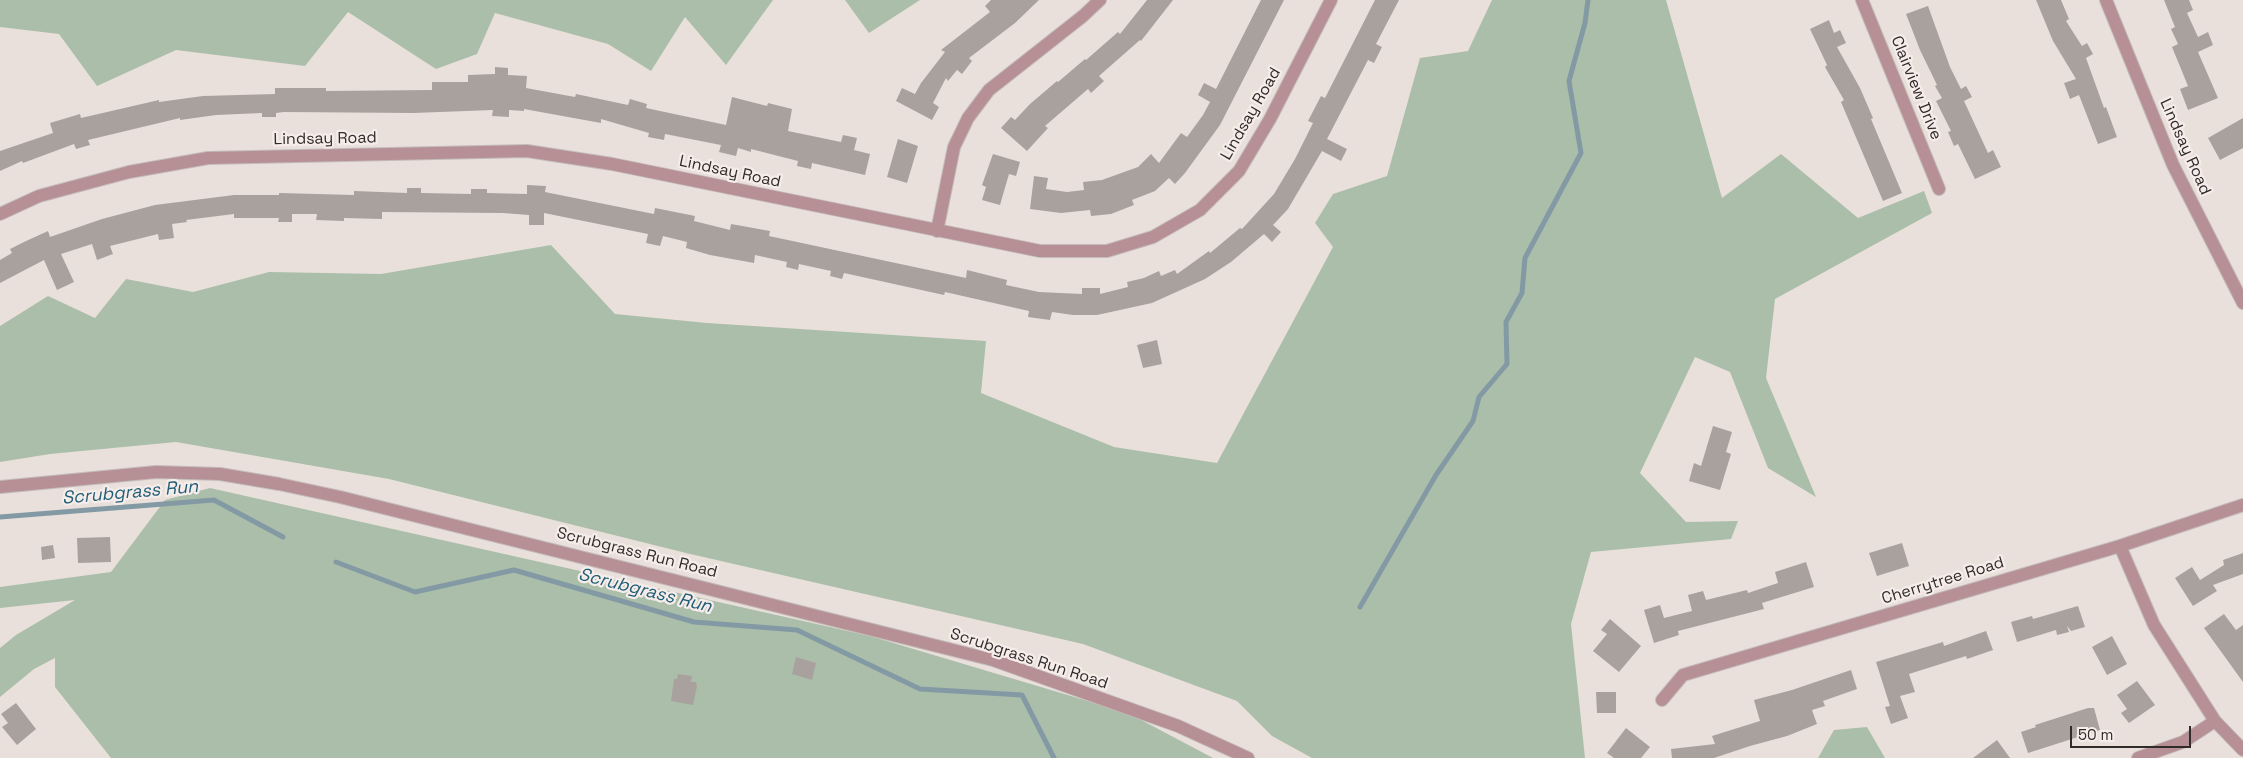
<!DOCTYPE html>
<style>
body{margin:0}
#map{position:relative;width:2243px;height:758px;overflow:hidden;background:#e9e0dc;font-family:"Space Grotesk",sans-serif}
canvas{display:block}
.scale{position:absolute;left:2070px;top:726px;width:121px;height:22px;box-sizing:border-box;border:2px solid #302c2b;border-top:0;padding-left:6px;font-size:15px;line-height:18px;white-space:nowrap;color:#302c2b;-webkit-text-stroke:4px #f6edea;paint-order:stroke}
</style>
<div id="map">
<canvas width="2243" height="758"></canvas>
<div class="scale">50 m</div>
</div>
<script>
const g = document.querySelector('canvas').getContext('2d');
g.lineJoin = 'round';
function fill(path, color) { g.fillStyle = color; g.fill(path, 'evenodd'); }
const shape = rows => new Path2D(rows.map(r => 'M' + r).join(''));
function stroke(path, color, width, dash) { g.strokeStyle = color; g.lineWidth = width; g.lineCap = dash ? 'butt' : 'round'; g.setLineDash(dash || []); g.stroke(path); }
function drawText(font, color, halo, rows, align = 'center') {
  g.font = font + ' "Space Grotesk",sans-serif'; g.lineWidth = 4.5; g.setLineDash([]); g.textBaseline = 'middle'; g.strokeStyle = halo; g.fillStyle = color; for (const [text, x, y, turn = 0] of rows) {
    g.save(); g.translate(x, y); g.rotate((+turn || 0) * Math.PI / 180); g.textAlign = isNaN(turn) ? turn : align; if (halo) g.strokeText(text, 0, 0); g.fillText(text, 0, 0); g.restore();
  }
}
fill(shape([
 [0,0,773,0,726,65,685,17,651,71,608,44,495,13,477,54,436,69,348,12,305,66,176,50,97,86,59,34,0,27],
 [845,0,920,0,869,33],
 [1492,0,1666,0,1722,198,1781,154,1858,218,1924,191,1932,213,1775,299,1766,378,1816,497,1768,468,1730,372,1695,357,1640,473,1686,522,1738,521,1731,539,1591,552,1571,624,1585,758,1312,758,1272,736,1237,701,1083,644,686,553,389,479,176,442,50,454,0,462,0,326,48,296,95,318,126,279,193,292,269,272,381,274,551,245,615,314,707,323,986,341,981,393,1114,447,1217,463,1333,247,1315,223,1333,194,1387,176,1420,58,1468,51],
 [210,488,870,636,1128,713,1213,758,111,758,55,687,55,658,34,669,0,697,0,648,16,635,75,600,0,608,0,587,111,572,165,500],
 [1867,727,1885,758,1818,758,1834,730]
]), '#abbeaa');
stroke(shape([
 [0,517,214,500,283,537],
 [336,562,415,592,514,570,694,622,797,630,920,689,1022,695,1054,758],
 [1360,607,1436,475,1473,421,1479,397,1507,364,1506,322,1522,293,1525,258,1581,153,1569,81,1585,23,1588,0]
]), '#839aa5', 5);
fill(shape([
 [991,0,1039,0,1015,23,969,58,972,61,962,74,957,70,948,81,946,78,933,103,939,107,932,120,896,101,902,88,915,94,921,83,945,52,941,50,990,12,985,6],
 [1147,0,1173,0,1141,41,1140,40,1099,76,1104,81,1091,93,1088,89,1045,126,1048,128,1027,151,1001,128,1011,117,1015,120,1030,104,1057,81,1058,82,1085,59,1086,60,1118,32,1120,34],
 [1261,0,1284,0,1220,125,1185,173,1175,184,1169,178,1155,191,1132,200,1134,205,1111,214,1091,216,1090,210,1061,213,1030,209,1034,176,1048,178,1046,189,1067,192,1084,190,1083,182,1102,180,1138,167,1151,154,1159,163,1181,133,1187,137,1203,115,1210,102,1198,95,1204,83,1216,89],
 [1375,0,1399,0,1376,44,1382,47,1374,63,1368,60,1327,139,1347,149,1341,161,1322,151,1288,209,1273,225,1281,232,1272,242,1264,234,1231,262,1205,279,1152,303,1097,315,1073,315,1052,312,1050,320,1028,317,1029,311,945,292,944,295,844,273,842,279,830,276,831,271,799,264,798,270,786,267,787,262,755,255,754,263,710,255,686,248,687,242,663,236,660,246,646,243,648,234,544,213,544,225,529,225,529,215,503,213,382,212,382,219,344,218,344,221,316,220,317,214,292,214,292,222,278,222,279,218,234,218,234,214,186,220,187,222,172,224,174,238,159,240,158,234,110,246,113,254,97,260,92,244,61,254,74,282,57,290,44,260,0,283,0,260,12,253,10,249,24,242,48,231,50,237,102,219,155,205,234,195,279,195,279,193,354,195,354,191,407,193,407,188,421,188,421,193,471,194,471,189,487,189,487,193,527,194,527,185,546,186,545,192,654,214,655,208,695,216,694,221,730,230,731,224,770,231,769,236,966,278,967,270,1007,280,1006,285,1039,292,1082,294,1082,288,1100,288,1100,294,1128,287,1127,282,1144,278,1159,271,1161,276,1175,270,1177,274,1209,251,1210,253,1240,228,1242,229,1274,194,1295,159,1313,123,1308,121,1321,96,1325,98],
 [2036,0,2061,0,2069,19,2066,21,2082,46,2087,43,2093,54,2086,58,2104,108,2106,107,2117,137,2098,144,2079,95,2070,99,2064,83,2076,79,2053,41],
 [2164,0,2189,0,2193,10,2187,13,2198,37,2208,32,2213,45,2198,52,2218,98,2188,110,2180,89,2188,86,2172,47,2178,44,2171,29,2175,27],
 [1928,6,1950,67,1961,89,1966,86,1972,97,1964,101,1988,153,1993,150,2001,167,1975,179,1958,144,1954,146,1948,132,1951,131,1936,101,1942,98,1935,86,1937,85,1920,50,1906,14],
 [1829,20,1834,33,1840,30,1846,43,1837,47,1860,88,1873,118,1871,119,1902,193,1883,201,1841,102,1844,100,1825,67,1827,65,1810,29],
 [495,67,508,68,508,75,527,76,526,88,575,97,576,94,628,105,630,99,647,104,646,108,726,125,732,97,767,106,768,103,792,109,788,131,841,142,843,135,857,138,854,150,870,154,865,175,812,163,811,169,797,166,798,161,751,149,751,152,738,148,736,156,719,152,721,145,665,134,664,140,648,137,649,133,601,119,601,123,524,109,524,111,509,110,509,117,492,116,493,110,413,113,284,112,276,113,276,117,262,117,262,113,216,115,180,120,180,118,88,140,90,145,76,149,74,144,23,163,22,161,0,171,0,151,53,133,50,123,80,114,81,118,159,100,159,102,203,96,275,94,275,88,326,88,326,91,432,90,432,82,468,82,468,75,495,74],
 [2243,118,2243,148,2220,160,2208,138],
 [898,139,918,146,907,183,887,177],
 [993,154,1020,162,1016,176,1009,174,1000,205,982,200,986,187,982,185],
 [1157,340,1162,364,1143,368,1137,345],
 [1713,426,1732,432,1726,452,1731,454,1720,490,1689,481,1694,463,1701,466],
 [110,537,111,562,78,563,77,538],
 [1902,543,1909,566,1877,576,1869,553],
 [53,545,55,558,42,560,41,547],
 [2243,553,2243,574,2213,585,2217,591,2193,606,2175,578,2192,567,2200,580,2224,565,2223,560],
 [1806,562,1814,587,1762,603,1764,609,1678,631,1679,635,1654,643,1644,610,1660,605,1664,618,1692,611,1688,595,1703,591,1706,600,1747,590,1748,593,1778,583,1775,572],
 [2078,606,2085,627,2071,631,2067,626,2069,632,2057,635,2056,630,2017,642,2011,622,2032,616,2033,619],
 [2224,614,2236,630,2243,625,2243,682,2204,628],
 [1610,619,1641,646,1619,672,1593,651,1607,634,1601,630],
 [1986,631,1993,650,1967,659,1966,656,1909,674,1915,692,1900,696,1908,718,1891,724,1885,707,1890,706,1876,662,1943,642,1944,646],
 [2112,636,2127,664,2107,675,2092,647],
 [796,657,816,663,812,680,792,674],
 [1851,670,1857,689,1823,701,1825,706,1812,710,1817,724,1787,736,1750,746,1714,758,1672,758,1671,749,1715,744,1712,736,1760,721,1754,700,1792,690],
 [678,674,692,676,691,682,696,682,697,686,693,705,671,701,674,679,677,679],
 [2137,681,2155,705,2129,723,2121,713,2127,709,2117,695],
 [1596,692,1616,692,1616,713,1597,713],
 [16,703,36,729,17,745,2,727,8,723,1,714],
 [2088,708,2094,708,2100,730,2028,753,2021,732,2036,727,2035,725],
 [1626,728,1650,747,1641,758,1614,758,1607,753],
 [1997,740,2010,758,1973,758]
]), '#a9a19d');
const minor = shape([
 [1862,0,1939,189],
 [2106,0,2173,165,2243,303],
 [0,214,39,196,129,172,208,158,527,151,612,164,1040,251,1107,251,1153,237,1200,210,1239,171,1270,119,1331,0],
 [937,231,954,147,968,118,989,90,1083,16,1100,0],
 [0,487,156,472,220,474,279,484,340,497,993,660,1178,726,1248,758],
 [2120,546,2154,625,2215,721,2243,750],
 [1662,700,1683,675,2120,546,2243,505],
 [2138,758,2183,742,2215,721]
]);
stroke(minor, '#c4bcb9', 14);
stroke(minor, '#b69094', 12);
drawText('16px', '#302c2b', '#f6edea', [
 ["Clairview Drive",1916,88,68],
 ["Lindsay Road",1251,114,-60],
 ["Lindsay Road",325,139,-1],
 ["Lindsay Road",2185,147,66],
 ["Lindsay Road",730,172,12],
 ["Scrubgrass Run Road",637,553,14],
 ["Cherrytree Road",1943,581,-17],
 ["Scrubgrass Run Road",1029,659,18]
]);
drawText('italic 18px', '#215e76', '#f6edea', [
 ["Scrubgrass Run",130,493,-5],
 ["Scrubgrass Run",645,591,14]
]);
</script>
